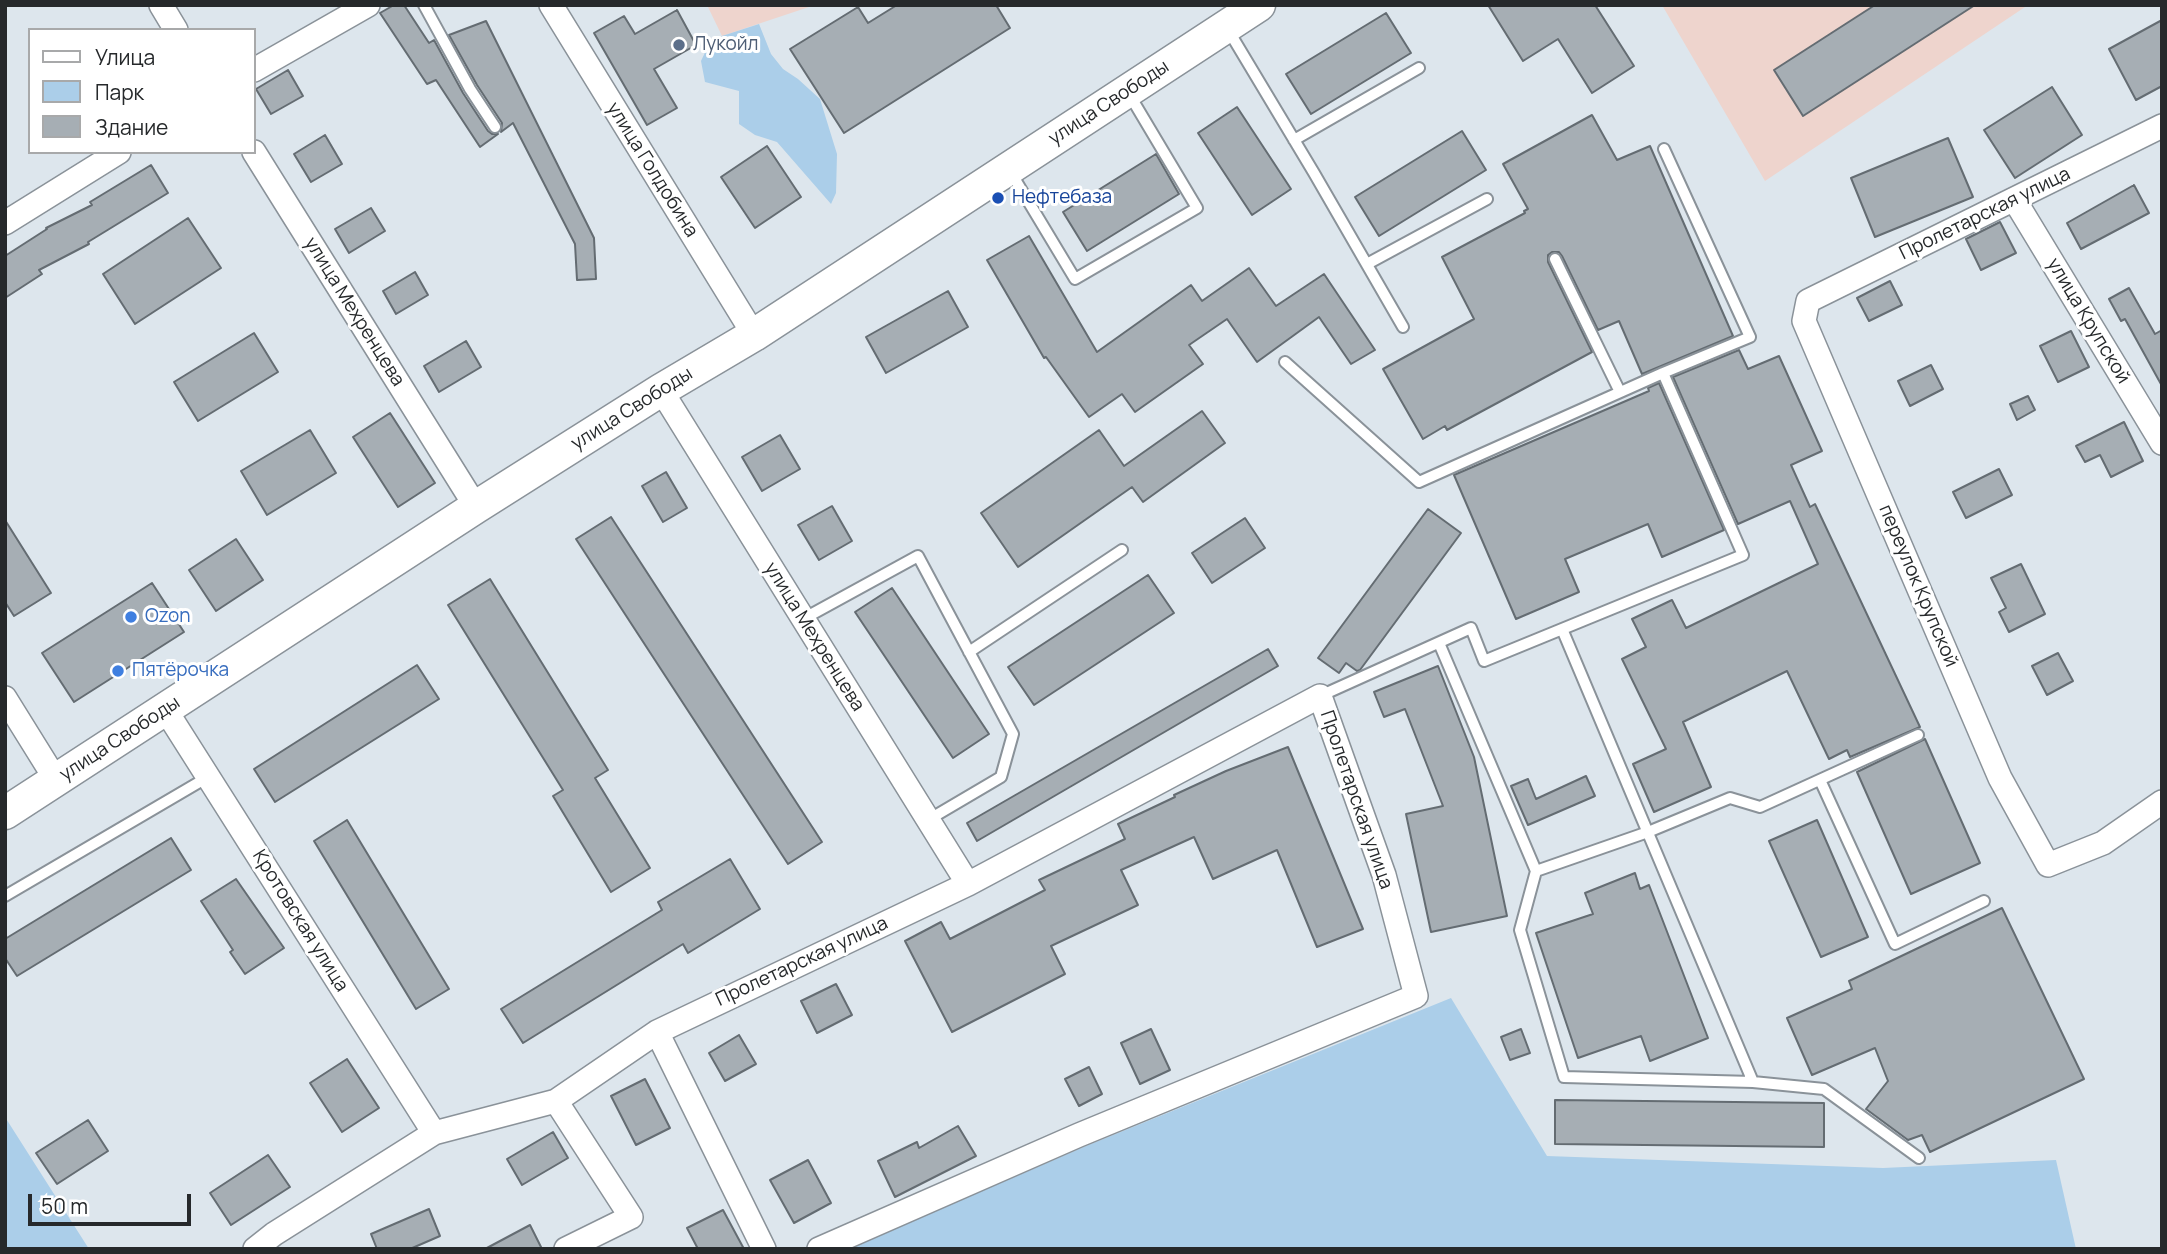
<!DOCTYPE html>
<meta charset="utf-8">
<style>
body{margin:0}
#map{position:relative;width:2167px;height:1254px;overflow:hidden;background:#dde6ed;font-family:Manrope,sans-serif}
canvas{display:block}
.frame{position:absolute;inset:0;border:7px solid #26292b;pointer-events:none}
.legend{position:absolute;left:28px;top:28px;width:228px;height:126px;box-sizing:border-box;background:#fff;border:2px solid #a8a9aa;margin:0;padding:9px 12px;list-style:none;font-size:21px;color:#26292b}
.legend li{display:flex;align-items:center;gap:14px;height:35px}
.legend b{width:35px;border:2px solid #a8a9aa}
.scale{position:absolute;left:28px;top:1194px;width:163px;height:32px;box-sizing:border-box;border:4px solid #26292b;border-top:0;padding-left:9px;font-size:21px;line-height:24px;white-space:nowrap;color:#26292b;-webkit-text-stroke:5px #fff;paint-order:stroke}
</style>
<div id="map">
<canvas width="2167" height="1254"></canvas>
<div class="frame"></div>
<ul class="legend">
<li><b style="height:9px;background:#fff"></b>Улица</li>
<li><b style="height:19px;background:#abcee9"></b>Парк</li>
<li><b style="height:19px;background:#a6aeb4"></b>Здание</li>
</ul>
<div class="scale">50 m</div>
</div>
<script>
const g = document.querySelector('canvas').getContext('2d');
g.lineJoin = 'round';
function fill(path, color) { g.fillStyle = color; g.fill(path, 'evenodd'); }
const shape = rows => new Path2D(rows.map(r => 'M' + r).join(''));
function stroke(path, color, width, dash) { g.strokeStyle = color; g.lineWidth = width; g.lineCap = dash ? 'butt' : 'round'; g.setLineDash(dash || []); g.stroke(path); }
function drawText(font, color, halo, rows, align = 'center') {
  g.font = font + ' Manrope,sans-serif'; g.lineWidth = 6; g.setLineDash([]); g.textBaseline = 'middle'; g.strokeStyle = halo; g.fillStyle = color; for (const [text, x, y, turn = 0] of rows) {
    g.save(); g.translate(x, y); g.rotate((+turn || 0) * Math.PI / 180); g.textAlign = isNaN(turn) ? turn : align; if (halo) g.strokeText(text, 0, 0); g.fillText(text, 0, 0); g.restore();
  }
}
fill(shape([
 [707,5,815,5,722,36],
 [1662,5,2028,5,1765,181]
]), '#eed4cd');
fill(shape([
 [759,24,771,54,783,69,798,79,820,99,837,154,836,193,831,204,777,142,755,135,739,124,739,91,705,82,701,61,708,46,722,36],
 [1451,998,1547,1156,1883,1168,2056,1160,2076,1249,848,1249,1086,1146],
 [5,1117,89,1249,5,1249]
]), '#abcee9');
const building = shape([
 [394,5,404,5,429,43,434,40,463,93,488,131,492,134,498,134,480,147,436,80,427,84,380,13,394,5],
 [897,5,996,5,1010,28,844,133,790,49,858,7,868,23,897,5],
 [1488,5,1595,5,1634,66,1592,93,1558,39,1523,61,1488,5],
 [1875,5,1975,5,1803,116,1774,70,1875,5],
 [677,10,696,45,654,69,677,108,647,125,594,33,624,16,635,34,677,10],
 [1386,13,1411,53,1311,114,1286,74,1386,13],
 [2162,20,2162,86,2136,100,2109,49,2162,20],
 [486,21,594,238,596,279,577,280,575,244,513,123,501,132,502,123,477,85,449,35,486,21],
 [288,70,303,96,271,114,256,89,288,70],
 [2052,87,2082,135,2015,178,1984,130,2052,87],
 [1237,107,1291,189,1252,215,1198,133,1237,107],
 [1592,115,1617,160,1650,146,1733,336,1642,374,1619,321,1598,330,1562,256,1559,252,1552,252,1548,255,1548,262,1592,352,1447,430,1445,426,1423,439,1383,369,1474,319,1442,257,1525,213,1524,211,1528,209,1503,164,1592,115],
 [1462,131,1486,170,1379,236,1355,197,1462,131],
 [325,135,342,164,311,182,294,154,325,135],
 [1948,138,1973,197,1875,237,1851,178,1948,138],
 [767,146,801,197,755,228,721,177,767,146],
 [1156,154,1179,194,1087,251,1063,212,1156,154],
 [151,165,168,193,88,242,89,244,39,270,42,274,5,298,5,256,47,229,46,228,92,205,90,202,151,165],
 [2134,185,2149,213,2081,249,2067,223,2134,185],
 [371,208,385,231,349,253,335,229,371,208],
 [188,218,221,268,135,324,103,274,188,218],
 [2000,222,2016,253,1981,270,1966,239,2000,222],
 [1029,236,1097,352,1191,285,1202,301,1249,268,1276,306,1324,274,1375,350,1351,364,1319,317,1257,362,1227,319,1189,345,1203,364,1135,412,1122,394,1089,417,1046,357,1044,358,987,260,1029,236],
 [415,272,428,295,396,314,383,291,415,272],
 [1890,281,1902,305,1869,321,1857,298,1890,281],
 [2129,288,2155,334,2162,330,2162,386,2125,319,2121,321,2109,299,2129,288],
 [948,291,968,327,886,373,866,337,948,291],
 [2071,331,2089,367,2058,382,2040,346,2071,331],
 [254,333,278,372,198,421,174,382,254,333],
 [466,341,481,367,439,392,424,366,466,341],
 [1739,350,1748,369,1779,356,1822,451,1791,465,1810,507,1815,504,1920,727,1850,757,1847,750,1829,759,1787,671,1683,722,1711,787,1654,812,1633,764,1666,749,1622,659,1646,647,1632,619,1672,600,1686,628,1818,564,1790,501,1738,524,1673,377,1739,350],
 [1931,365,1943,389,1910,406,1898,381,1931,365],
 [1659,383,1724,530,1662,557,1648,524,1565,559,1579,592,1516,619,1454,475,1649,391,1648,388,1659,383],
 [2028,396,2035,410,2017,420,2010,404,2028,396],
 [1202,411,1225,443,1143,502,1132,487,1018,567,981,513,1099,430,1124,466,1202,411],
 [390,413,435,483,398,507,353,437,390,413],
 [2124,422,2143,461,2111,477,2100,455,2085,462,2076,446,2124,422],
 [310,430,336,473,267,515,241,471,310,430],
 [780,435,800,469,762,491,742,457,780,435],
 [1999,469,2012,495,1966,518,1953,492,1999,469],
 [666,472,687,508,663,522,642,486,666,472],
 [832,506,852,541,819,560,798,525,832,506],
 [1428,509,1461,533,1360,670,1357,671,1346,663,1339,673,1318,658,1428,509],
 [611,517,822,842,788,864,576,539,611,517],
 [1245,518,1265,548,1212,583,1192,553,1245,518],
 [5,520,51,593,14,616,5,602,5,520],
 [236,539,263,580,216,611,189,570,236,539],
 [2021,564,2045,614,2009,632,1999,612,2006,608,1991,578,2021,564],
 [1148,575,1174,613,1034,705,1008,667,1148,575],
 [490,579,608,770,595,778,650,868,611,892,553,796,563,790,448,605,490,579],
 [152,583,184,632,74,702,42,653,152,583],
 [892,588,989,734,953,758,855,612,892,588],
 [1268,649,1278,666,977,841,967,823,1268,649],
 [2058,653,2073,681,2047,695,2032,666,2058,653],
 [417,665,439,699,275,802,254,769,417,665],
 [1438,666,1474,757,1507,916,1431,932,1406,814,1443,806,1405,709,1384,717,1374,692,1438,666],
 [1925,739,1980,863,1911,894,1857,772,1925,739],
 [1288,747,1363,929,1317,947,1277,850,1213,879,1194,837,1121,870,1138,905,1051,946,1065,974,952,1032,905,941,941,922,950,939,1045,890,1039,880,1125,839,1118,824,1175,797,1174,795,1226,771,1288,747],
 [1586,776,1595,796,1528,825,1511,786,1528,779,1536,799,1586,776],
 [347,820,449,989,416,1009,314,841,347,820],
 [1817,820,1868,937,1821,957,1769,841,1817,820],
 [171,838,191,870,17,976,5,958,5,939,171,838],
 [730,859,760,909,688,953,683,944,523,1043,501,1009,662,910,658,902,730,859],
 [1635,873,1640,889,1649,885,1708,1038,1650,1061,1641,1036,1578,1058,1536,933,1593,914,1585,893,1635,873],
 [236,879,284,948,245,974,230,952,233,950,201,901,236,879],
 [2002,908,2084,1079,1930,1152,1922,1135,1908,1140,1866,1109,1888,1081,1875,1048,1812,1075,1787,1018,1852,989,1849,981,2002,908],
 [836,984,852,1015,817,1033,801,1001,836,984],
 [1151,1029,1170,1070,1140,1084,1121,1043,1151,1029],
 [1521,1029,1530,1053,1510,1060,1501,1037,1521,1029],
 [739,1035,756,1064,725,1081,709,1053,739,1035],
 [347,1059,379,1108,342,1132,310,1083,347,1059],
 [1089,1067,1102,1094,1079,1106,1065,1079,1089,1067],
 [645,1079,670,1128,636,1145,611,1096,645,1079],
 [1555,1100,1824,1103,1824,1147,1555,1144,1555,1100],
 [88,1120,108,1151,57,1184,36,1153,88,1120],
 [958,1126,976,1156,895,1197,878,1161,917,1142,919,1148,958,1126],
 [553,1132,568,1158,522,1185,507,1159,553,1132],
 [268,1155,290,1187,231,1225,210,1193,268,1155],
 [808,1160,831,1203,794,1223,770,1180,808,1160],
 [429,1209,440,1236,410,1249,377,1249,371,1234,429,1209],
 [723,1210,744,1249,698,1249,687,1228,723,1210],
 [530,1225,542,1249,485,1249,530,1225]
]);
fill(building, '#a6aeb4');
stroke(building, '#646c72', 2);
const lane = shape([
 [424,5,470,89,495,127],
 [1227,28,1314,173,1403,327],
 [1294,140,1419,68],
 [1010,171,1075,279,1197,208,1129,94],
 [1555,259,1620,392],
 [1367,264,1487,199],
 [1285,362,1419,482,1663,373,1750,337,1664,149],
 [803,619,918,556,1013,734,1001,777,928,820],
 [1562,629,1753,1082],
 [1439,643,1536,871],
 [969,652,1122,550],
 [1320,696,1471,628,1484,661,1743,555,1663,373],
 [1918,735,1760,807,1730,798,1648,832,1536,871,1520,930,1564,1077,1753,1082,1824,1089,1919,1158],
 [1820,780,1895,944,1984,901],
 [5,896,208,777]
]);
const street = shape([
 [161,5,176,30],
 [551,5,754,335],
 [254,70,368,5],
 [2162,126,1808,301,1804,321,2000,778,2048,865,2103,843,2162,802],
 [254,152,476,507],
 [2014,199,2162,443],
 [5,223,119,152],
 [661,390,968,884],
 [5,698,56,780],
 [165,709,434,1133],
 [657,1032,764,1249],
 [556,1101,631,1217,566,1249],
 [255,1249,274,1234,434,1133,556,1101,657,1032,968,884,1320,696,1384,875,1416,996,1079,1135,819,1249]
]);
const secondary = shape([
 [5,813,476,507,661,390,754,335,1259,5]
]);
stroke(lane, '#8a9299', 14);
stroke(street, '#8a9299', 26);
stroke(secondary, '#8a9299', 35);
stroke(lane, '#fff', 10);
stroke(street, '#fff', 23);
stroke(secondary, '#fff', 32);
for (const [x, y, r, color] of [
 [679,45,7,"#5c6f8a"],
 [998,198,7,"#1a4fb4"],
 [131,617,7,"#3f7fe0"],
 [118,671,7,"#3f7fe0"]
]) { const dot = new Path2D(); dot.arc(x, y, r, 0, 2 * Math.PI); g.fillStyle = color; g.fill(dot); stroke(dot, '#fff', 2.5); }
drawText('19px', '#4e5e75', '#fff', [
 ["Лукойл",693,45]
], 'left');
drawText('19px', '#26292b', '#fff', [
 ["улица Свободы",1109,103,-33],
 ["улица Голдобина",652,170,58],
 ["Пролетарская улица",1985,214,-26],
 ["улица Мехренцева",354,312,58],
 ["улица Крупской",2088,321,59],
 ["улица Свободы",632,409,-32],
 ["переулок Крупской",1918,586,67],
 ["улица Мехренцева",814,637,58],
 ["улица Свободы",120,739,-33],
 ["Пролетарская улица",1356,800,71],
 ["Кротовская улица",300,921,58],
 ["Пролетарская улица",802,962,-25]
]);
drawText('19px', '#164399', '#fff', [
 ["Нефтебаза",1012,198]
], 'left');
drawText('19px', '#366cbe', '#fff', [
 ["Ozon",145,617],
 ["Пятёрочка",132,671]
], 'left');
</script>
